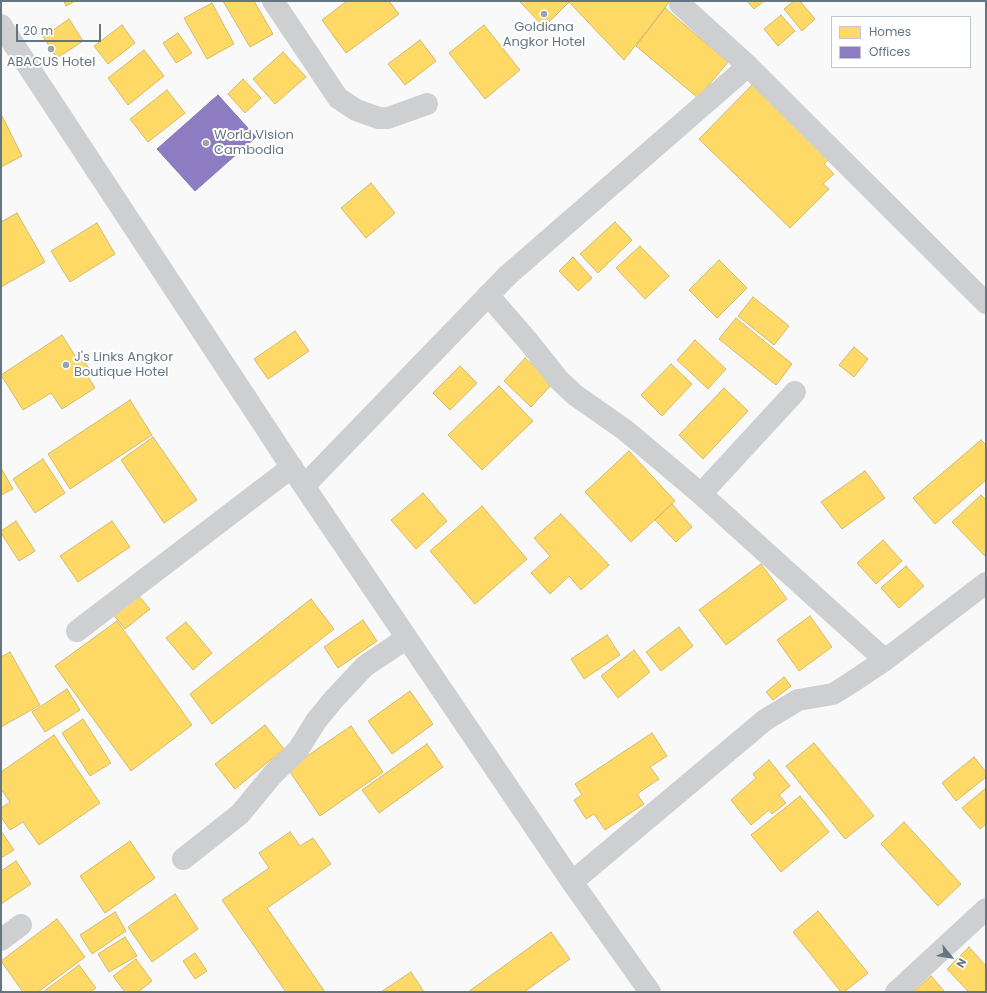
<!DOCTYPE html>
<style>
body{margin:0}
#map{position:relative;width:987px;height:993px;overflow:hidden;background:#f9f9f9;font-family:Poppins,sans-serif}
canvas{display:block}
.frame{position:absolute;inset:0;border:2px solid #657683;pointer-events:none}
.legend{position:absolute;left:831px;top:16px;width:140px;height:52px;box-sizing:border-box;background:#fff;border:1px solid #c1c8cd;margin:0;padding:5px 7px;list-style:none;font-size:12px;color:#657683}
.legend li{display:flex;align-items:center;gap:8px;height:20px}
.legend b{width:20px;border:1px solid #c1c8cd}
.north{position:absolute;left:931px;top:937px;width:40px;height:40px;-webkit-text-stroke:3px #fff;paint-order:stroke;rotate:120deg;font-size:11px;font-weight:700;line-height:16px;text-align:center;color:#657683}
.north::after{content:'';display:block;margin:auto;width:14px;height:18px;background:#657683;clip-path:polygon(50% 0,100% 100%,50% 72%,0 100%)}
.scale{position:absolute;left:16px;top:24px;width:85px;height:18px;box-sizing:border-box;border:2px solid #657683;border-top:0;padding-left:5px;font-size:12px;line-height:14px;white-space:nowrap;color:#657683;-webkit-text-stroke:3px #fff;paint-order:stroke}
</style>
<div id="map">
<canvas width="987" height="993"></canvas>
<div class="frame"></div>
<ul class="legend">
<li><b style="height:11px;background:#ffd966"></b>Homes</li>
<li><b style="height:11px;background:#8e7cc3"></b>Offices</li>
</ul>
<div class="north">N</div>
<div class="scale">20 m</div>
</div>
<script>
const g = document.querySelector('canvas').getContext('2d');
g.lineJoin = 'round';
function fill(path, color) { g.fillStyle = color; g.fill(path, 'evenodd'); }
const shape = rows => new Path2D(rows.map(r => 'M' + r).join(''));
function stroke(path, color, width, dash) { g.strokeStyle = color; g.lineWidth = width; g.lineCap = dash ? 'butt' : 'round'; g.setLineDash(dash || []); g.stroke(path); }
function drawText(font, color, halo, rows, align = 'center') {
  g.font = font + ' Poppins,sans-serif'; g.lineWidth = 4; g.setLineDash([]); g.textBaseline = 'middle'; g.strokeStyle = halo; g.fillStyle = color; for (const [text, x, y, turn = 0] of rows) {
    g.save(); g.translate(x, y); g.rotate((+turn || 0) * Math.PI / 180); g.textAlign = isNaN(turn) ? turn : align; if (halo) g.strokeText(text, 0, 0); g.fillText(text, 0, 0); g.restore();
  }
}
const homes = shape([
 [64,1,75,1,66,6,64,1],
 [223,1,254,1,273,34,250,47,223,1],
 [347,1,389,1,399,14,346,53,322,20,347,1],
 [519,1,570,1,544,27,519,1],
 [570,1,670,1,624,60,569,2,570,1],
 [747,1,764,1,754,9,747,1],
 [794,1,800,1,815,19,802,31,784,9,794,1],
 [212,3,234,44,207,59,184,18,212,3],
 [665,8,728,62,698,98,636,46,665,8],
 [781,15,795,31,778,46,764,29,781,15],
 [69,19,83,41,57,58,43,37,69,19],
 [122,25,135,43,108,64,94,46,122,25],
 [484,25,520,70,485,99,449,53,484,25],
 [178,33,192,53,176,63,163,43,178,33],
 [420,40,436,61,405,85,388,64,420,40],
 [144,50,164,76,128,105,108,78,144,50],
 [283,52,306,77,275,104,253,79,283,52],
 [243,79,261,98,245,113,228,94,243,79],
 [752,85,828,160,824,164,834,174,823,184,829,189,790,228,699,139,752,85],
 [167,90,185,113,148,142,130,119,167,90],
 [1,114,22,156,1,167,1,114],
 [371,183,395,213,366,238,341,208,371,183],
 [17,213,45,262,1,287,1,222,17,213],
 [615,222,632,240,598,273,580,254,615,222],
 [97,223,115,254,70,282,51,251,97,223],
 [640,246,669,276,645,299,616,268,640,246],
 [573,257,592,278,578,291,559,271,573,257],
 [719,260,747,288,717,318,689,290,719,260],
 [753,297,789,326,774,345,738,316,753,297],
 [736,318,792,364,776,385,719,339,736,318],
 [295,331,309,351,268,379,254,359,295,331],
 [62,335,77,359,81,356,92,373,87,375,95,388,62,409,51,393,23,410,1,375,62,335],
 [695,340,726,369,708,389,677,360,695,340],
 [854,347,868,359,854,377,839,365,854,347],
 [525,358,553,383,531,407,504,381,525,358],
 [671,364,692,384,662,416,641,395,671,364],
 [460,366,477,383,450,410,433,393,460,366],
 [499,386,533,421,482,470,448,435,499,386],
 [724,388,748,411,703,459,679,435,724,388],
 [130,400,152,435,70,489,48,454,130,400],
 [153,437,197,500,164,523,121,460,153,437],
 [981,440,986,445,986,480,935,524,913,498,981,440],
 [629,451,675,501,631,542,585,492,629,451],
 [43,459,65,493,35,513,13,479,43,459],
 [1,468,13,489,1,495,1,468],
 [865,471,885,498,842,529,821,502,865,471],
 [423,493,447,521,416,549,391,520,423,493],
 [981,495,986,500,986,557,952,522,981,495],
 [672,504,692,527,676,542,655,520,672,504],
 [482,506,527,559,475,604,430,551,482,506],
 [561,514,609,565,581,590,569,576,550,594,531,573,550,556,534,538,561,514],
 [16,521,35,551,19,561,1,533,1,531,16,521],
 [112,521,130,547,78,582,60,556,112,521],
 [883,540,902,561,876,584,857,563,883,540],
 [761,564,787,599,726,645,699,610,761,564],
 [906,566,924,586,899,608,881,588,906,566],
 [137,594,150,609,125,629,113,614,137,594],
 [311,599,334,629,212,724,190,694,311,599],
 [810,616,832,647,799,671,777,640,810,616],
 [363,620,377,641,338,668,324,647,363,620],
 [117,621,192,725,131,771,55,666,117,621],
 [186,622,212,653,193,670,166,638,186,622],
 [679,627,693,646,661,671,646,652,679,627],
 [607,635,620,655,584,679,571,659,607,635],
 [634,650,650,672,618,698,601,676,634,650],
 [10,652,40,705,1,727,1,657,10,652],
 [784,677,791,686,773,700,766,692,784,677],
 [67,689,80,710,45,732,32,712,67,689],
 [410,691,433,724,392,754,368,721,410,691],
 [83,719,111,763,90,776,62,733,83,719],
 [265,725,284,749,235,789,215,764,265,725],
 [351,726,383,772,320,816,288,769,351,726],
 [652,733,667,756,650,767,659,779,637,794,644,804,605,830,594,814,586,819,574,800,582,795,575,784,652,733],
 [54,735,100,803,39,845,23,822,10,830,1,817,1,808,10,802,1,789,1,772,54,735],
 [814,743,874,816,845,839,786,766,814,743],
 [427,744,443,767,379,813,362,790,427,744],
 [974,757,986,772,986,777,956,801,942,783,974,757],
 [769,760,790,786,779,795,786,803,772,814,769,810,751,825,731,800,756,778,753,774,769,760],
 [986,788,986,824,980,829,962,808,986,788],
 [800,796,829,832,781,872,751,835,800,796],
 [904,822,961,884,938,906,881,844,904,822],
 [1,831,14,850,1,858,1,831],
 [290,832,300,846,313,838,331,864,267,908,325,992,286,992,222,900,269,868,259,853,290,832],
 [130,841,155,878,105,913,80,876,130,841],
 [16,861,31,884,1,904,1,871,16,861],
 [175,894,198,929,152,962,128,927,175,894],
 [818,911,868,973,844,992,841,992,793,932,818,911],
 [115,912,126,931,92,954,80,935,115,912],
 [57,919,85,957,38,992,23,992,1,961,57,919],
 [551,932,570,959,524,992,468,992,551,932],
 [125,937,137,956,109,972,98,954,125,937],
 [969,947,986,966,986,992,969,992,947,969,969,947],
 [195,953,207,971,195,979,183,961,195,953],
 [136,959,152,981,138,992,125,992,113,976,136,959],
 [79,965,96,988,90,992,43,992,79,965],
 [411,972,424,992,381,992,411,972],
 [931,976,945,992,913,992,931,976]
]);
fill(homes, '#ffd966');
stroke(homes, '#d1bb6f', 1);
const offices = shape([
 [218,95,256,137,195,191,157,149,218,95]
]);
fill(offices, '#8e7cc3');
stroke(offices, '#827ab0', 1);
stroke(shape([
 [273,1,338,98,356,110,379,118,388,118,427,104],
 [680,4,748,66,986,303],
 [1,25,304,486,572,882,650,992],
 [488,295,528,341,559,380,575,395,625,430,701,494,885,660],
 [304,486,508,275,748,66],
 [701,494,795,392],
 [77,631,292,467],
 [183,859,240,814,273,774,298,750,316,721,334,699,365,666,407,638],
 [572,882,765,720,798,700,833,694,849,684,885,660,986,583],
 [1,940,21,925],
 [896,992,986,909]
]), '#cecfd0', 22);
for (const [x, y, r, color] of [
 [544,14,4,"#99a4ac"],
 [51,49,4,"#99a4ac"],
 [206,143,4,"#99a4ac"],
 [66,365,4,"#99a4ac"]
]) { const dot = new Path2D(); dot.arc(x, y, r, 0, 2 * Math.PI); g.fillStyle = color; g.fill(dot); stroke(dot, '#fff', 1.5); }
drawText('13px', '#657683', '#fff', [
 ["Goldiana",544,28],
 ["Angkor Hotel",544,43],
 ["ABACUS Hotel",51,63],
 ["World Vision",214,136,"left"],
 ["Cambodia",214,151,"left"],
 ["J's Links Angkor",74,358,"left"],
 ["Boutique Hotel",74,373,"left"]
]);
</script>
